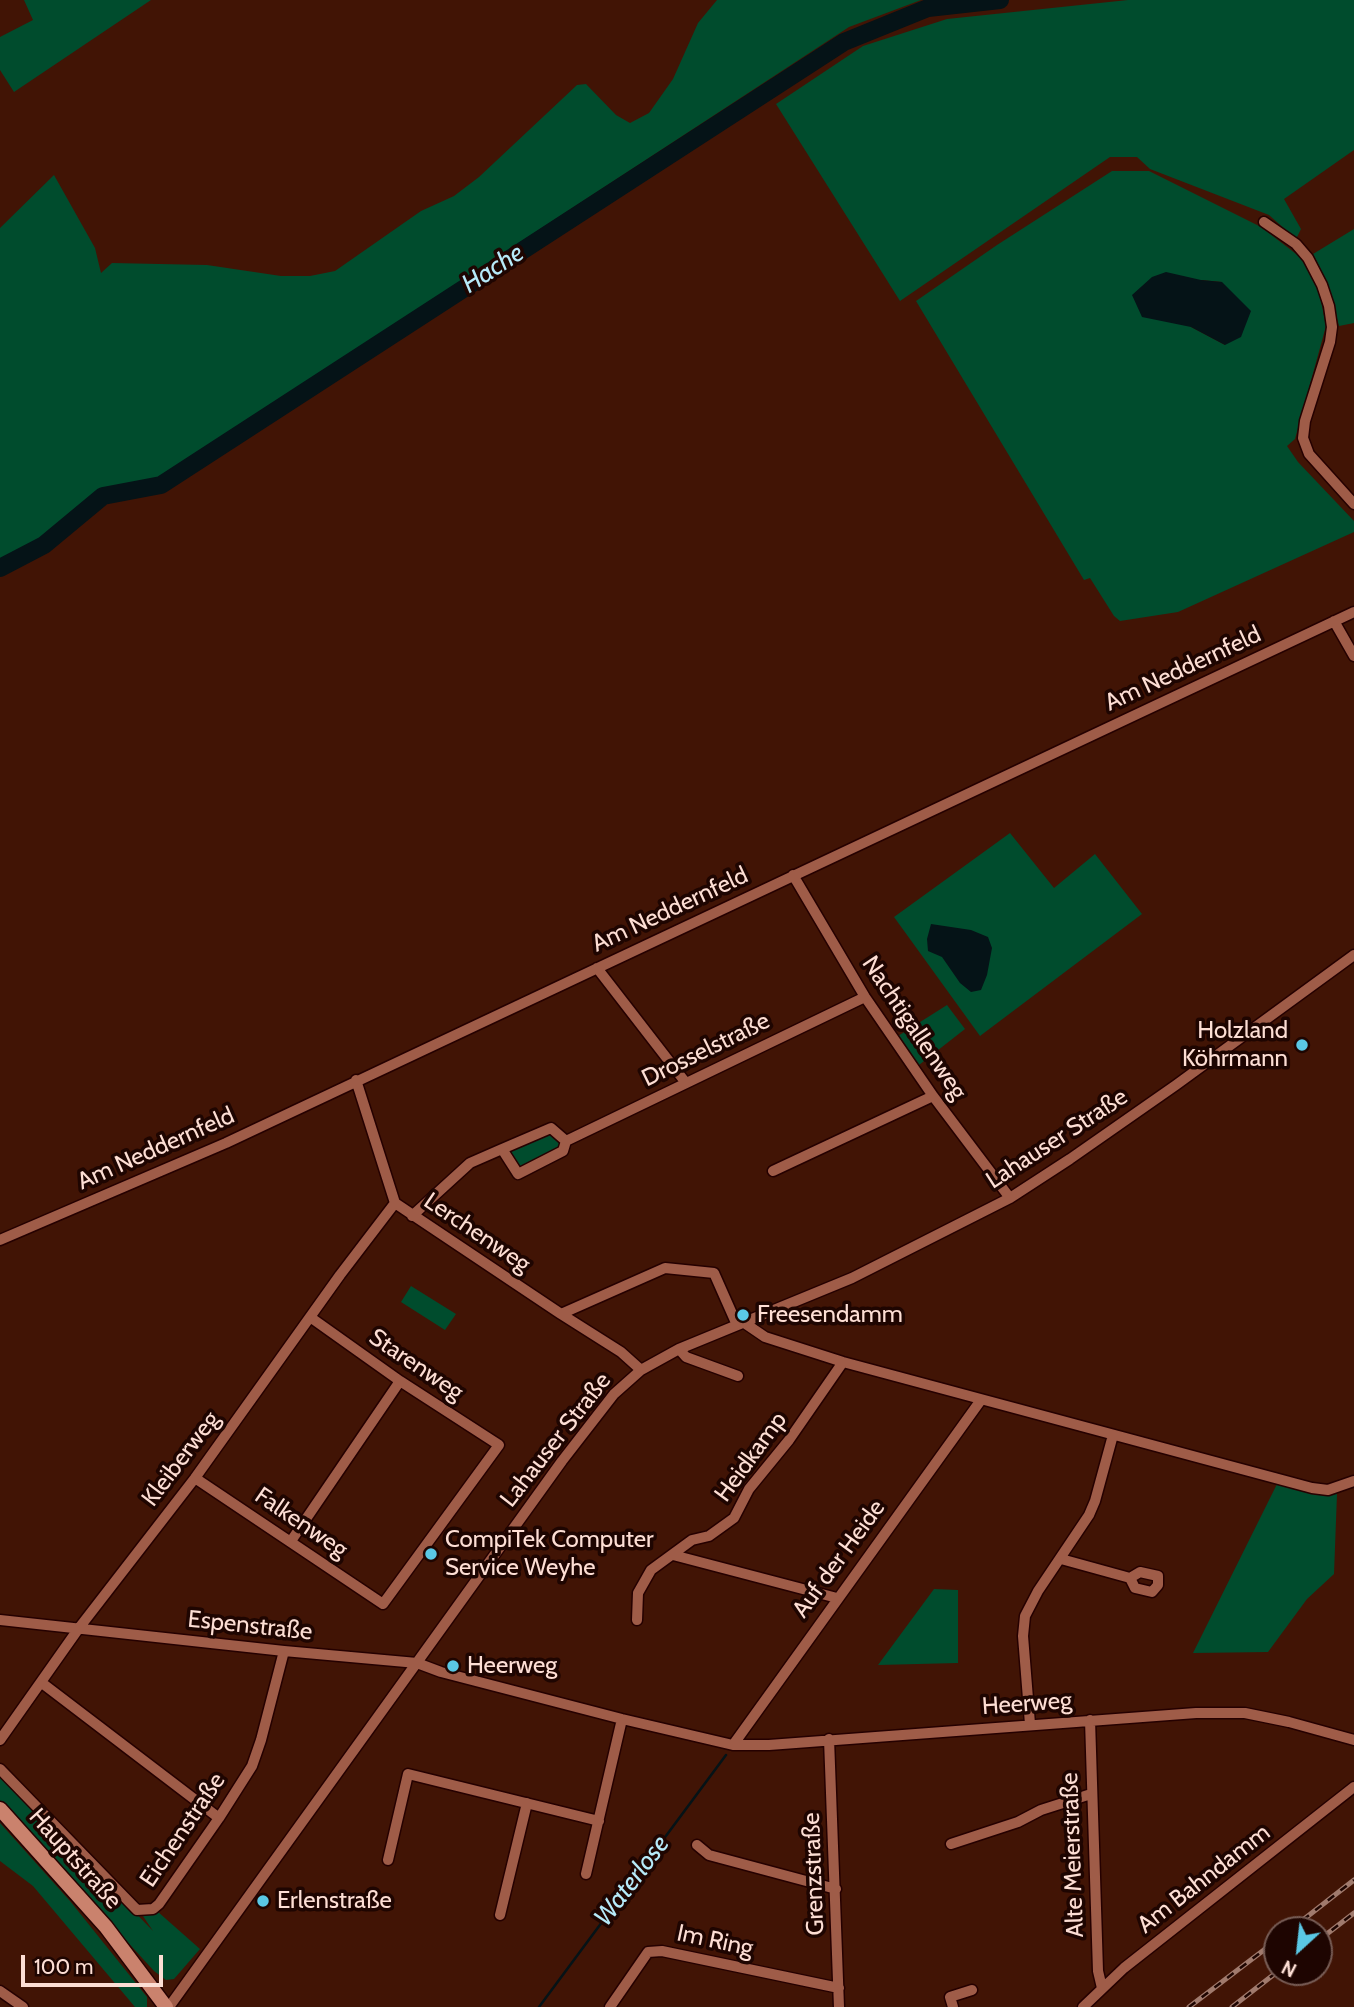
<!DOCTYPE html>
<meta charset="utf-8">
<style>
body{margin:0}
#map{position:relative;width:1354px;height:2007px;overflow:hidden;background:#411405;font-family:Cabin,sans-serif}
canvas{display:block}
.north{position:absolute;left:1263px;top:1916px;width:70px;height:70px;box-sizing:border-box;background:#1e0501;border:2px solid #775c55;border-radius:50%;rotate:207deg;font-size:19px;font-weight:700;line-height:28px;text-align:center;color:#fdded4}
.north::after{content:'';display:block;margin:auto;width:24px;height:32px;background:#5ac8e5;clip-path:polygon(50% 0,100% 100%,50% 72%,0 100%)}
.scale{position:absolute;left:21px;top:1955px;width:142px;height:32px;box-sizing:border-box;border:4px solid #fdded4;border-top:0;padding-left:9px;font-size:21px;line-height:24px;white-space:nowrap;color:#fdded4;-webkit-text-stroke:5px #1e0501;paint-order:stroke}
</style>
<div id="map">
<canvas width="1354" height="2007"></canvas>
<div class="north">N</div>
<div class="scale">100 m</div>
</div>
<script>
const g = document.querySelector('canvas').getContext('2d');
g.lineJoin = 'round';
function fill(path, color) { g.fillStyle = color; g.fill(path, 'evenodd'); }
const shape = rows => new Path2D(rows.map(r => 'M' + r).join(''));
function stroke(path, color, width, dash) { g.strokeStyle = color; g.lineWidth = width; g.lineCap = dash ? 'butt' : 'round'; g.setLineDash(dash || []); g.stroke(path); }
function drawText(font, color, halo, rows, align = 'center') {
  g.font = font + ' Cabin,sans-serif'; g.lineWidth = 7; g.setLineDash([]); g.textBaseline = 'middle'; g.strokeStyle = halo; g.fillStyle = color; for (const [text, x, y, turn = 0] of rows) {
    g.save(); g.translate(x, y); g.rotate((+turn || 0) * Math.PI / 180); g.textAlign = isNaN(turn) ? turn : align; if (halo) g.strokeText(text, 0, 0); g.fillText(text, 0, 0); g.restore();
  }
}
fill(shape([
 [24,0,151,0,14,92,0,70,0,37,33,20],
 [717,0,921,0,849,27,158,479,102,490,40,540,0,562,0,228,54,175,95,248,101,273,112,263,207,265,281,276,310,276,335,271,421,211,454,196,479,177,577,85,586,84,616,115,630,123,649,113,673,79,698,23],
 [1128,0,1354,0,1354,150,1284,199,1301,229,1296,239,1269,215,1150,169,1137,157,1110,157,900,301,776,104,863,46,947,19],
 [1112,171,1149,171,1261,227,1304,260,1318,286,1326,326,1295,439,1287,446,1298,462,1354,521,1354,532,1178,612,1120,621,1114,616,1090,578,1084,580,916,301,997,245],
 [1201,280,1222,282,1225,345,1191,327],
 [1354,229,1354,323,1339,326,1328,284,1313,254],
 [1010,833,1054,888,1095,854,1142,914,980,1036,894,917],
 [947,1005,965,1029,919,1065,898,1036],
 [550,1130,565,1141,562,1150,520,1172,505,1149],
 [411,1286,456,1314,445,1330,401,1302],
 [1278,1482,1317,1492,1337,1494,1334,1574,1307,1599,1268,1652,1193,1653],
 [934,1589,958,1590,958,1663,878,1665],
 [0,1773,153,1931,143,1916,157,1911,200,1949,174,1979,166,1980,154,1971,0,1802],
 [0,1823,70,1901,147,1997,147,2007,135,2007,33,1886,0,1861]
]), '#004c2d');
fill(shape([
 [1166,272,1201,280,1222,282,1251,311,1241,337,1225,345,1191,327,1142,317,1132,295,1152,277],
 [931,924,971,930,988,937,992,948,987,975,981,990,971,992,960,983,942,957,928,951,927,939]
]), '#051317');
stroke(shape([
 [539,2007,726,1755]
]), '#051317', 2.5);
stroke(shape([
 [0,568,44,545,103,496,161,485,844,42,928,8,1000,0]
]), '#051317', 18);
const minor = shape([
 [1264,222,1296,244,1308,258,1322,285,1329,306,1332,327,1330,342,1305,421,1303,438,1309,454,1354,504],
 [1334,621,1354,656],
 [793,875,865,997,933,1096,1010,1198],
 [597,968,686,1083],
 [356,1080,395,1203,561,1314,621,1352,641,1370],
 [566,1141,551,1128,502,1149,518,1174,563,1151,566,1141,865,997],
 [773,1171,933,1096],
 [412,1216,470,1163,502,1149],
 [0,1240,226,1143,1354,612],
 [561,1314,665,1268,714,1273,737,1325],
 [743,1322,765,1337,843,1362,1312,1488,1328,1490,1354,1481],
 [679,1349,686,1357,738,1376],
 [195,1478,383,1604,499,1445,400,1381,310,1317],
 [291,1541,400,1381],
 [673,1555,837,1598],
 [1061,1559,1130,1578,1140,1572,1158,1576,1158,1585,1152,1592,1135,1588,1130,1578],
 [0,1620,284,1651,417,1663,441,1672,622,1719,733,1745,769,1745,1196,1713,1245,1713,1289,1722,1354,1740],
 [637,1620,638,1593,651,1570,692,1540,709,1536,734,1518,749,1489,789,1440,843,1362],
 [42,1683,219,1818],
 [1090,1720,1098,1971,1102,1988],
 [1030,1724,1023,1636,1025,1616,1038,1591,1089,1515,1095,1501,1113,1435],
 [829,1739,839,2007],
 [0,1740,79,1628,195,1478,340,1275,395,1203],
 [733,1745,981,1400],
 [0,1769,137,1910,153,1909,159,1904,219,1818,252,1766,261,1740,284,1651],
 [951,1844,1018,1822,1041,1810,1091,1794],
 [697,1845,709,1855,836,1889],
 [388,1860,408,1774,599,1821],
 [586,1874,622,1719],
 [500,1915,527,1803],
 [0,1991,23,2007],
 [169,2007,562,1461,614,1394,641,1370,679,1349,852,1278,1010,1198,1070,1159,1176,1085,1354,955],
 [610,2007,648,1952,662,1951,839,1988],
 [953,2007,950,1997,972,1990],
 [1083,2007,1124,1968,1354,1787]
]);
const major = shape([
 [0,1809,106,1927,166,2007]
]);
stroke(minor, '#250000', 13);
stroke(major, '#250000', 17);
stroke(minor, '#9f5c48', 10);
stroke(major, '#ca826d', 14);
const rail = shape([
 [1290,1930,1354,1880],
 [1319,1940,1354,1913],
 [1189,2007,1277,1940],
 [1232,2007,1277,1972]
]);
stroke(rail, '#a07a6d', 5);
stroke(rail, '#1e0501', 2.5, [8]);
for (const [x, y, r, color] of [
 [1302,1045,7,"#5ac8e5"],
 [743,1315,7,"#5ac8e5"],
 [431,1554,7,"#5ac8e5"],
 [453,1666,7,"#5ac8e5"],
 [263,1901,7,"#5ac8e5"]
]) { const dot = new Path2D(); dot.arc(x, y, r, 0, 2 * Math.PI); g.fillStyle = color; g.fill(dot); stroke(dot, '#1e0501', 2.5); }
drawText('24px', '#fdded4', '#1e0501', [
 ["Am Neddernfeld",1183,669,-25],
 ["Am Neddernfeld",670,910,-25],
 ["Nachtigallenweg",914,1028,56],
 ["Drosselstraße",706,1050,-26],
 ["Lahauser Straße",1057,1139,-33],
 ["Am Neddernfeld",156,1149,-24],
 ["Lerchenweg",477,1233,34],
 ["Starenweg",416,1365,34],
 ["Lahauser Straße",556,1440,-52],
 ["Heidkamp",751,1457,-54],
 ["Kleiberweg",181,1459,-53],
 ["Falkenweg",301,1523,34],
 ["Auf der Heide",839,1559,-54],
 ["Espenstraße",250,1626,6],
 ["Heerweg",1027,1704,-4],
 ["Eichenstraße",183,1830,-56],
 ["Alte Meierstraße",1073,1855,-92],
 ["Hauptstraße",75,1859,48],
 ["Grenzstraße",814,1874,-92],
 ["Am Bahndamm",1204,1879,-38],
 ["Im Ring",715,1941,12]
]);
drawText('24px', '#fdded4', '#1e0501', [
 ["Holzland",1288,1031,"right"],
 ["Köhrmann",1288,1059,"right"],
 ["Freesendamm",757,1315],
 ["CompiTek Computer",445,1540],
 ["Service Weyhe",445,1568],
 ["Heerweg",467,1666],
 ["Erlenstraße",277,1901]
], 'left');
drawText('italic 26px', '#b6eaf9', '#1e0501', [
 ["Hache",493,269,-33],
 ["Waterlose",632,1881,-53]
]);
</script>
